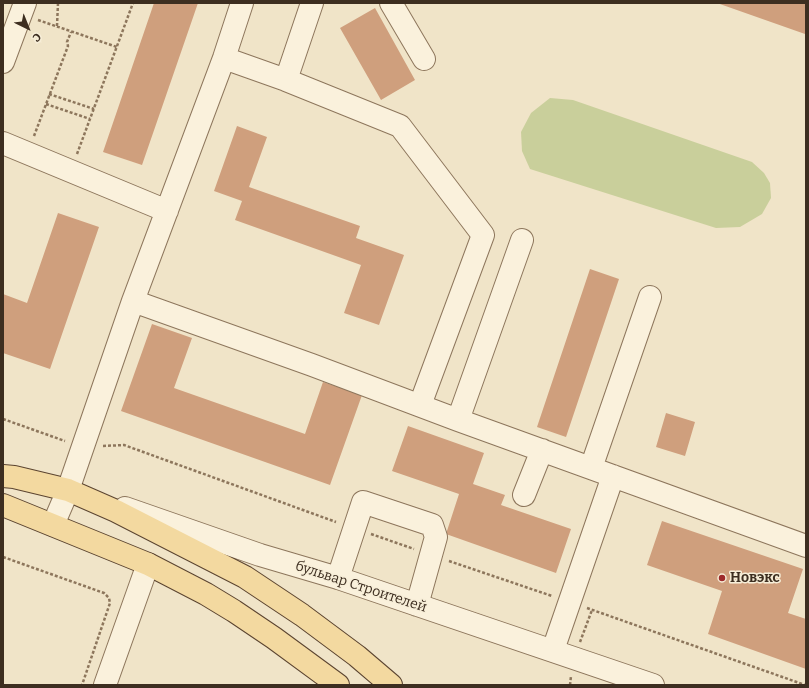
<!DOCTYPE html>
<meta charset="utf-8">
<style>
body{margin:0}
#map{position:relative;width:809px;height:688px;overflow:hidden;background:#f0e4c8;font-family:Bitter,serif}
canvas{display:block}
.frame{position:absolute;inset:0;border:4px solid #3d2e20;pointer-events:none}
.north{position:absolute;left:8px;top:8px;width:40px;height:40px;-webkit-text-stroke:3px #f7eed8;paint-order:stroke;rotate:137deg;font-size:11px;font-weight:700;line-height:16px;text-align:center;color:#3d2e20}
.north::after{content:'';display:block;margin:auto;width:14px;height:18px;background:#3d2e20;clip-path:polygon(50% 0,100% 100%,50% 72%,0 100%)}
</style>
<div id="map">
<canvas width="809" height="688"></canvas>
<div class="frame"></div>
<div class="north">С</div>
</div>
<script>
const g = document.querySelector('canvas').getContext('2d');
g.lineJoin = 'round';
function fill(path, color) { g.fillStyle = color; g.fill(path, 'evenodd'); }
const shape = rows => new Path2D(rows.map(r => 'M' + r).join(''));
function stroke(path, color, width, dash) { g.strokeStyle = color; g.lineWidth = width; g.lineCap = dash ? 'butt' : 'round'; g.setLineDash(dash || []); g.stroke(path); }
function drawText(font, color, halo, rows, align = 'center') {
  g.font = font + ' Bitter,serif'; g.lineWidth = 3; g.setLineDash([]); g.textBaseline = 'middle'; g.strokeStyle = halo; g.fillStyle = color; for (const [text, x, y, turn = 0] of rows) {
    g.save(); g.translate(x, y); g.rotate((+turn || 0) * Math.PI / 180); g.textAlign = isNaN(turn) ? turn : align; if (halo) g.strokeText(text, 0, 0); g.fillText(text, 0, 0); g.restore();
  }
}
fill(shape([
 [550,98,573,100,752,162,764,173,770,183,771,198,762,214,740,227,716,228,530,169,522,151,521,132,531,113]
]), '#c9cf9b');
fill(shape([
 [154,3,198,3,142,165,103,152],
 [717,3,806,3,806,30,805,34],
 [375,8,415,80,381,100,340,28],
 [237,126,267,137,249,187,360,226,356,238,404,255,379,325,344,313,361,265,235,220,242,201,214,191],
 [58,213,99,227,50,369,3,353,3,294,27,303],
 [590,269,619,279,566,437,537,427],
 [152,324,192,338,174,388,305,434,323,382,362,395,330,485,121,411],
 [666,413,695,422,685,456,656,447],
 [408,426,484,453,473,484,505,495,501,505,571,529,556,573,446,534,459,494,392,471],
 [662,521,803,569,788,613,806,619,806,669,708,634,722,591,647,565]
]), '#cf9f7d');
const minor = shape([
 [312,3,286,80,400,126,483,235,420,405],
 [391,3,424,59],
 [224,58,286,80],
 [3,62,25,3],
 [3,143,167,211],
 [133,301,312,365,458,420,806,546],
 [458,420,522,240],
 [591,468,650,297],
 [524,495,542,450],
 [125,508,260,555,338,578,653,685],
 [53,525,68,490,133,301,224,58,242,3],
 [338,578,363,502,432,525,436,537,417,605],
 [553,650,613,476],
 [105,685,148,564]
]);
const major = shape([
 [3,476,14,477,68,490,116,511,245,577,302,615,357,656,391,685],
 [3,505,148,564,206,594,234,611,274,638,338,685]
]);
stroke(minor, '#8d765c', 24);
stroke(major, '#5b4430', 24);
stroke(shape([
 [38,20,117,47],
 [57,26,58,3],
 [49,94,94,109],
 [46,104,90,119],
 [34,136,68,46,67,42,71,32],
 [77,154,133,3],
 [3,419,65,441],
 [103,446,124,445,336,522],
 [371,534,414,549],
 [3,557,104,593,109,598,110,603,82,685],
 [449,561,552,596],
 [587,608,805,685],
 [580,642,592,610],
 [570,685,571,676]
]), '#8d765c', 2.5, [3, 2]);
stroke(minor, '#faf1dc', 22);
stroke(major, '#f3d9a0', 22);
for (const [x, y, r, color] of [
 [722,578,4,"#9e2a2b"]
]) { const dot = new Path2D(); dot.arc(x, y, r, 0, 2 * Math.PI); g.fillStyle = color; g.fill(dot); stroke(dot, '#f7eed8', 1.5); }
drawText('bold 14px', '#3d2e20', '#f7eed8', [
 ["Новэкс",730,578]
], 'left');
drawText('14px', '#3d2e20', '#f7eed8', [
 ["бульвар Строителей",361,587,18]
]);
</script>
